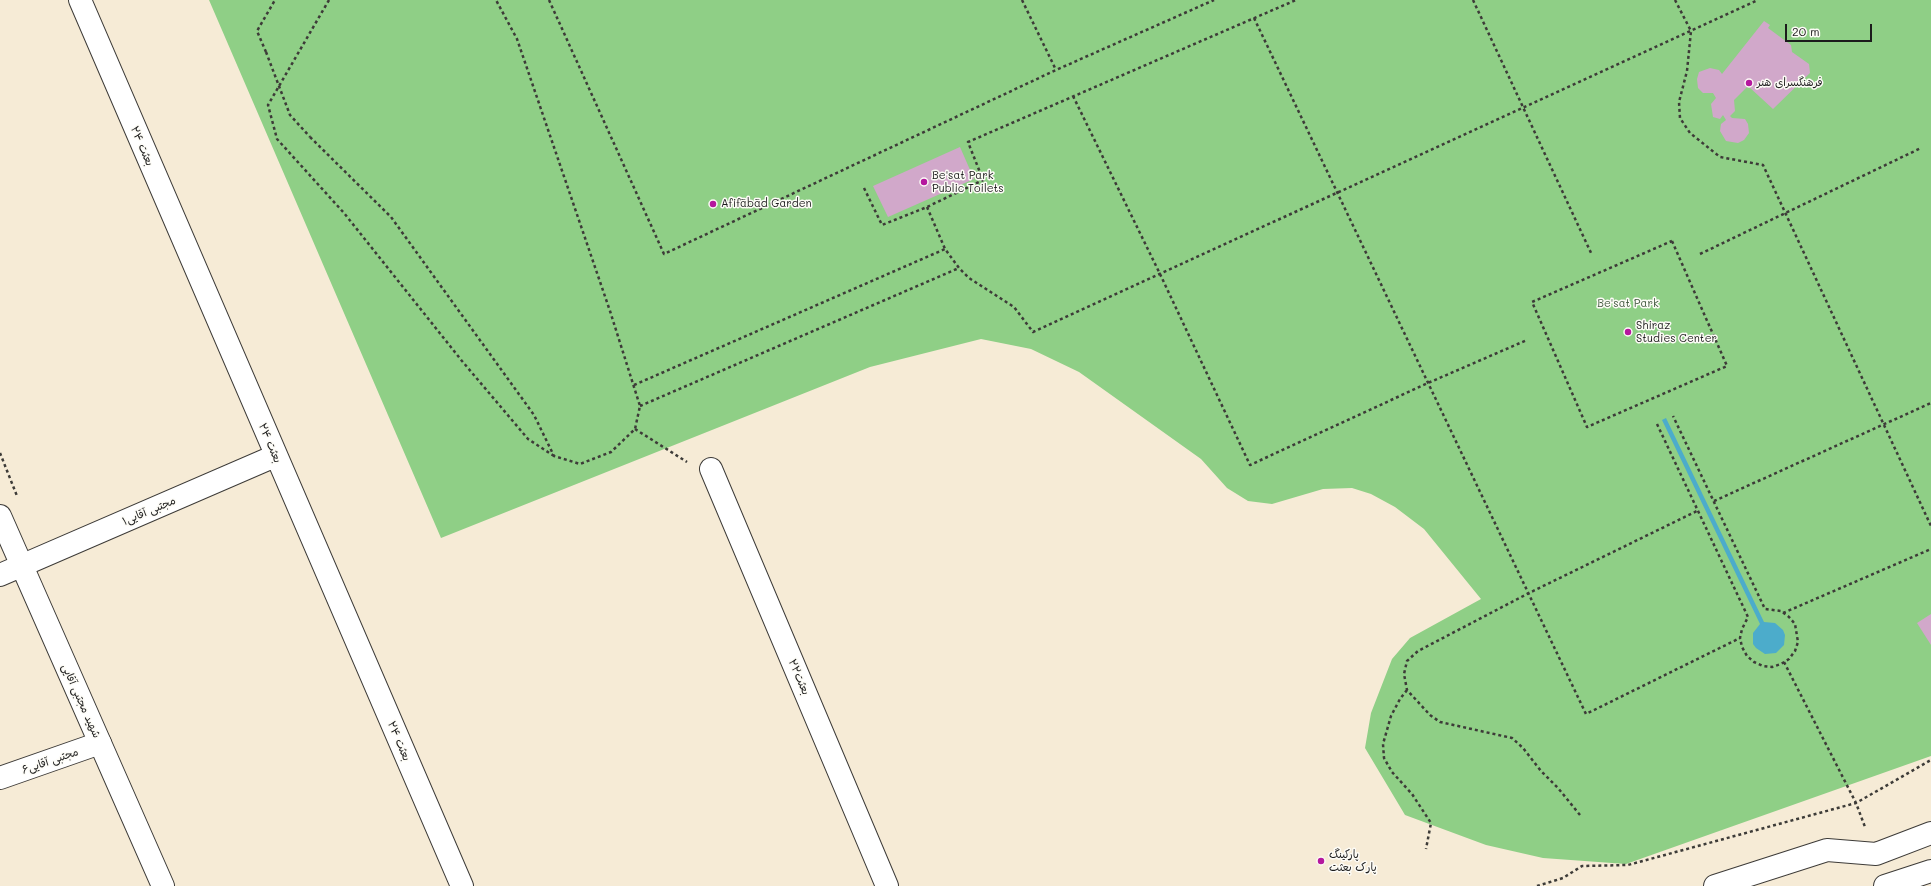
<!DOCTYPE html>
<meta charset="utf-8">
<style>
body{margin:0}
#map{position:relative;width:1931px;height:886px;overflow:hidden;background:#f6ebd6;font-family:Mali,sans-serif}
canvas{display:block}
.scale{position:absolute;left:1785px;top:24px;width:87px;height:18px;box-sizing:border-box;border:2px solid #1c1c1c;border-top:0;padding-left:5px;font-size:12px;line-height:14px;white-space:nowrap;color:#1c1c1c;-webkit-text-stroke:3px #fdfcf7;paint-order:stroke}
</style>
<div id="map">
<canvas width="1931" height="886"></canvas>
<div class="scale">20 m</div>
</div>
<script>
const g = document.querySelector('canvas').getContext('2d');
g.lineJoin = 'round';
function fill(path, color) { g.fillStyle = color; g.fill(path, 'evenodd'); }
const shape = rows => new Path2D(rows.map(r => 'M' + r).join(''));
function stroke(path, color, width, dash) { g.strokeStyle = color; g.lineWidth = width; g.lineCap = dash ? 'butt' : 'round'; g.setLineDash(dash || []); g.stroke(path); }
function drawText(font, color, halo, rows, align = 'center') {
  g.font = font + ' Mali,"Playpen Sans Arabic",sans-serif'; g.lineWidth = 3; g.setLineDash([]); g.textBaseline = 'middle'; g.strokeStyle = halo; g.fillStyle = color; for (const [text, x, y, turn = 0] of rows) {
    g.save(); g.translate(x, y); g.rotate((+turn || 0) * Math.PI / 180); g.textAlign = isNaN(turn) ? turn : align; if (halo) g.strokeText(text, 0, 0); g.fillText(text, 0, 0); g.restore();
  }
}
fill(shape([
 [209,0,1931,0,1931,756,1626,864,1543,858,1486,845,1405,815,1365,748,1371,713,1392,659,1410,638,1481,599,1424,529,1395,507,1371,494,1352,488,1323,489,1272,504,1248,501,1227,488,1201,459,1079,372,1031,349,981,339,870,367,441,538]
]), '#8fcf86');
fill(shape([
 [1666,418,1764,622,1775,623,1783,630,1785,635,1784,645,1776,653,1765,654,1756,648,1753,644,1753,633,1760,624,1662,420]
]), '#4caccb');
fill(shape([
 [1764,21,1770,25,1768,28,1791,45,1792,52,1809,64,1810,73,1773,109,1748,86,1734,100,1735,111,1730,116,1732,118,1745,119,1748,124,1749,133,1744,140,1738,143,1726,141,1720,131,1721,124,1726,120,1723,115,1720,119,1713,117,1711,104,1716,98,1713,93,1703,93,1698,88,1697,79,1699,72,1710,68,1719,70,1722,74],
 [960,147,974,179,888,217,873,186],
 [1931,614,1931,645,1917,623]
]), '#d1a8ca');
const street = shape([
 [80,0,462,886],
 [711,469,887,886],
 [0,575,275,456],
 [0,778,100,743]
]);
const secondary = shape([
 [0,516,163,886],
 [1715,886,1827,850,1876,854,1931,833],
 [1885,886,1931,871]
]);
stroke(street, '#3d3b38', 24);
stroke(secondary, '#3d3b38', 24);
stroke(shape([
 [329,0,268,105,277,139,344,213,462,361,528,439,554,456],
 [549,0,664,254,1056,70,1214,0],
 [1022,0,1056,70],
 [1473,0,1592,255],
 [1675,0,1691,31,1687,71,1679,102,1680,118,1690,133,1720,157,1763,165,1931,526],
 [1254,18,1586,714,1740,638],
 [266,52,257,31,275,0],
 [1073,96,1160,274,1250,465,1428,383,1527,340],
 [310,137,391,217,534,415,554,456,580,464,611,452,635,429,640,406,610,311,517,39,496,0],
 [864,188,882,225,927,207,983,180,968,142,1296,0],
 [927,207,945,249,959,268,969,278,1014,307,1033,332,1758,0],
 [1672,241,1727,366,1587,427,1532,302,1672,241],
 [1700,254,1921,148],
 [634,385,945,249],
 [640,406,959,268],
 [1657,424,1748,617,1742,629,1740,638,1742,647,1747,656,1754,662,1763,666,1772,667,1781,664,1789,659,1795,651,1798,642,1795,624,1789,617,1781,611,1765,609,1673,416],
 [635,429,687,462],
 [0,453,17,496],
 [1714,501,1931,403],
 [1783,613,1931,549],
 [1784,662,1856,803,1865,827],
 [1407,690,1400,699,1391,716,1383,744,1384,758,1392,772,1412,794,1431,823,1426,849],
 [1580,815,1558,788,1541,771,1523,748,1512,738,1440,722,1430,715,1407,690,1404,674,1407,661,1418,651,1529,593,1699,510],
 [1537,886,1563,878,1582,866,1628,865,1856,803,1931,760]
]), '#3d3b38', 2.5, [3, 3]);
stroke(street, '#fff', 22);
stroke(secondary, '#fff', 22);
stroke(shape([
 [266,52,290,115,310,137]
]), '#3d3b38', 2.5, [3, 3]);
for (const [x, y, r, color] of [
 [1749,83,4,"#b5179e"],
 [924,182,4,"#b5179e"],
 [713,204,4,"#b5179e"],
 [1628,332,4,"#b5179e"],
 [1321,861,4,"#b5179e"]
]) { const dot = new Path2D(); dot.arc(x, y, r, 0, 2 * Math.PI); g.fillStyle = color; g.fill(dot); stroke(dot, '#fdfcf7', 1.5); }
drawText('11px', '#1c1c1c', '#fdfcf7', [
 ["فرهنگسرای هنر",1757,83],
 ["Be'sat Park",932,176],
 ["Public Toilets",932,189],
 ["Afifābād Garden",721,204],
 ["Shiraz",1636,326],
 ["Studies Center",1636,339],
 ["پارکینگ",1329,855],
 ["پارک بعثت",1329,868]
], 'left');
drawText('11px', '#1c1c1c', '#fdfcf7', [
 ["بعثت ۲۴",142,146,67],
 ["بعثت ۲۴",270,443,67],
 ["مجتبی آقایی۱",149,511,-23],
 ["بعثت۲۲",799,677,67],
 ["شهید مجتبی آقایی",81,701,66],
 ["بعثت ۲۴",399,741,67],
 ["مجتبی آقایی۶",50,761,-19]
]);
drawText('11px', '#445b41', '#fdfcf7', [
 ["Be'sat Park",1628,304]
]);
</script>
